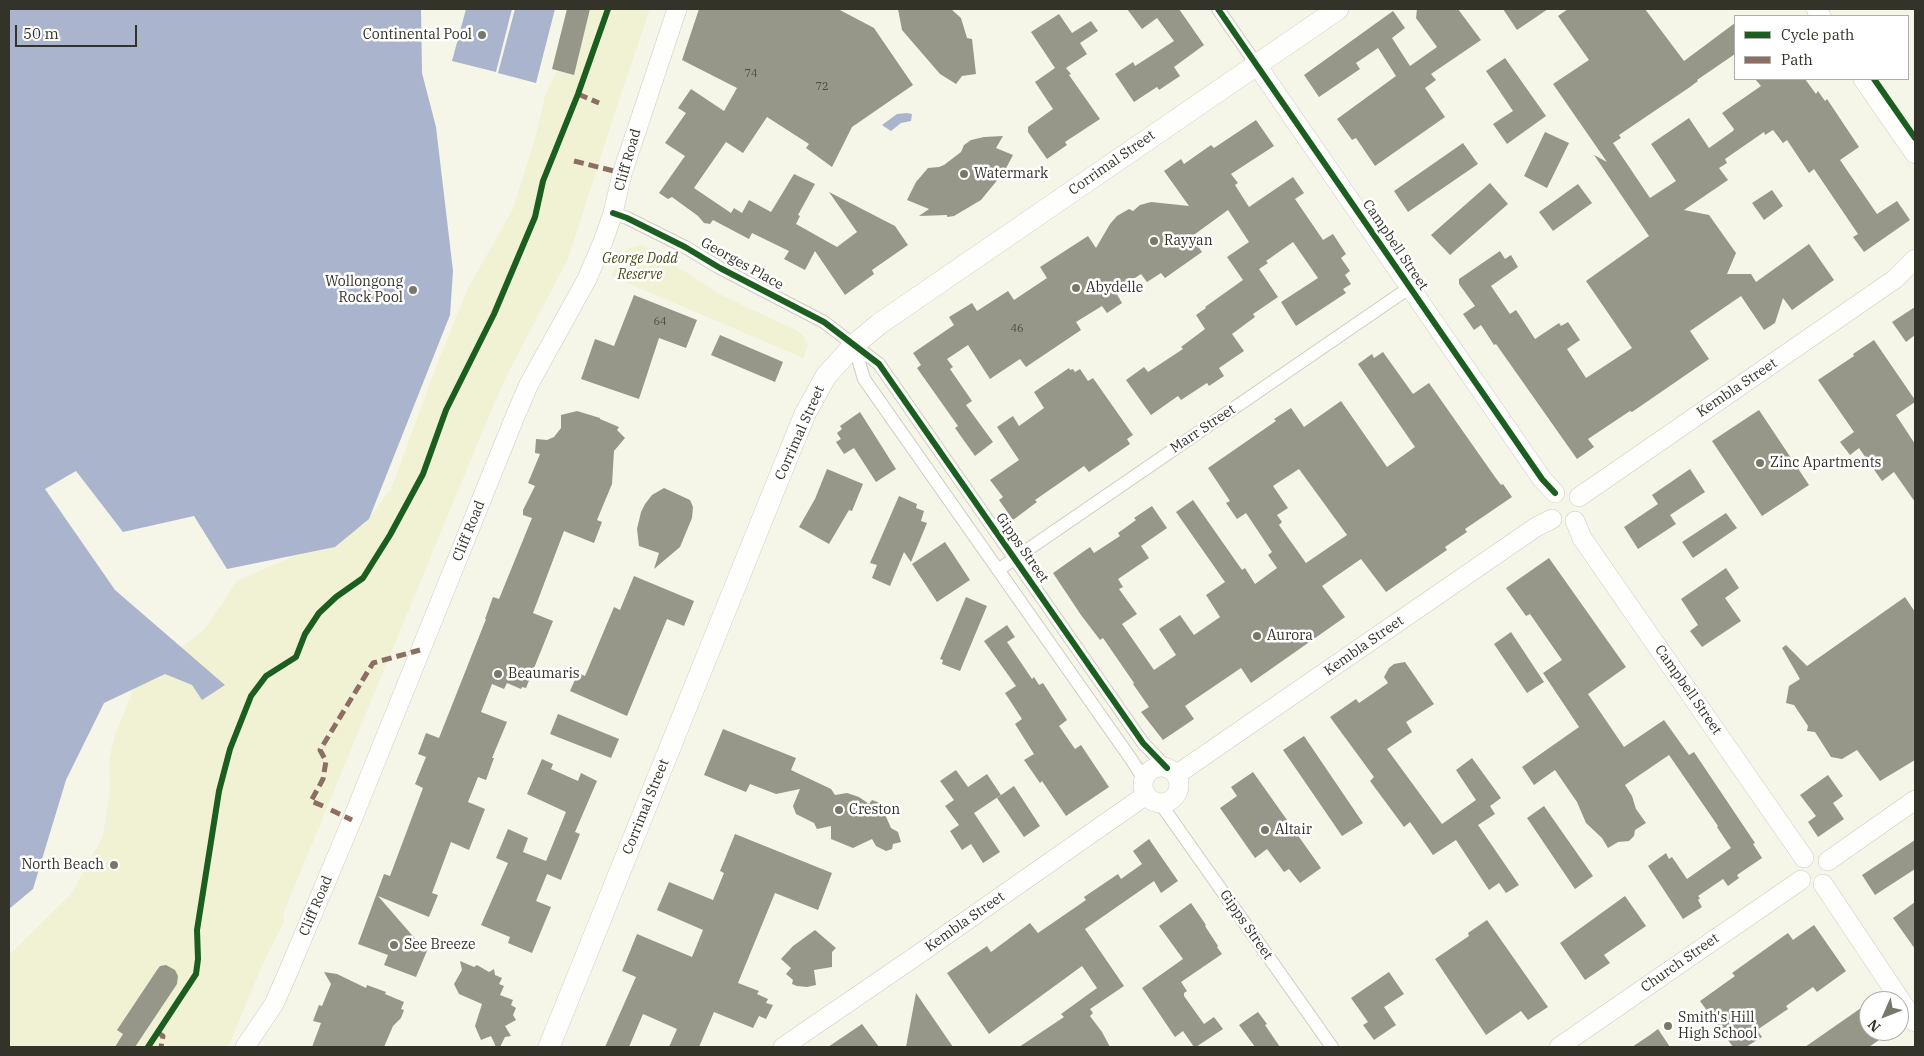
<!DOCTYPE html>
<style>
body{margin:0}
#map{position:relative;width:1924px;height:1056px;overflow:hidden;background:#f5f5e8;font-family:"IBM Plex Serif",serif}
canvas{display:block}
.frame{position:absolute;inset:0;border:10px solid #333329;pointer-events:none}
.legend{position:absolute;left:1734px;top:15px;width:175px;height:65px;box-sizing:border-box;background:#fff;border:1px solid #adada9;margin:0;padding:6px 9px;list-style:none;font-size:15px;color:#333329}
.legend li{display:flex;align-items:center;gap:10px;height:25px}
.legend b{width:25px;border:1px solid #adada9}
.north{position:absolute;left:1859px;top:991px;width:50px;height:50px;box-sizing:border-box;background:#fff;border:1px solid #adada9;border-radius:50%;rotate:226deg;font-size:14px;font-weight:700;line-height:20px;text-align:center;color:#333329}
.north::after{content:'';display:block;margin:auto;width:18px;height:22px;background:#77776c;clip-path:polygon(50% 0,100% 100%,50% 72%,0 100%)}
.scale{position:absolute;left:15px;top:25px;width:122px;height:22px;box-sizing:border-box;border:2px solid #333329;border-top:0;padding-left:6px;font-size:15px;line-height:18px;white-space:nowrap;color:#333329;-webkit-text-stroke:4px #fff;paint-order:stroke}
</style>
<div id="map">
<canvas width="1924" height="1056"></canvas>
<div class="frame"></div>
<ul class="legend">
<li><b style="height:6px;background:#1b5e20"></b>Cycle path</li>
<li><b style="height:6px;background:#8d6e63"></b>Path</li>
</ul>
<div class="north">N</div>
<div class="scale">50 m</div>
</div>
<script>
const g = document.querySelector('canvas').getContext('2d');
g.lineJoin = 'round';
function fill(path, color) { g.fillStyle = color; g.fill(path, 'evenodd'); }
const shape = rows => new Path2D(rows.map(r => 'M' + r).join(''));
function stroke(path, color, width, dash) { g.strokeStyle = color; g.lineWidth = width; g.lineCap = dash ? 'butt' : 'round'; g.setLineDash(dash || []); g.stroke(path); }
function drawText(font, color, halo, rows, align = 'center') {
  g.font = font + ' "IBM Plex Serif",serif'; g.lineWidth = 5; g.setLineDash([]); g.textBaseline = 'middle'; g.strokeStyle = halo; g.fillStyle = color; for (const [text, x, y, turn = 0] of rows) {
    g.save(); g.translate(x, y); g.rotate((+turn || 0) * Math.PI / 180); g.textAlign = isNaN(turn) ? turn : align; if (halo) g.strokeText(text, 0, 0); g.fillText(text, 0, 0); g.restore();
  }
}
fill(shape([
 [571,9,650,9,617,106,568,259,509,371,491,411,283,914,284,922,261,968,230,1043,225,1047,9,1047,9,955,71,894,103,836,110,790,109,760,115,735,136,683,205,629,237,581,364,525,391,489,438,362,468,288,513,209,536,135,545,96,563,58],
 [643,245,723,296,798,331,805,338,808,346,803,358,611,276,624,252,630,248]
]), '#f1f2d4');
fill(shape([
 [9,9,421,9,422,73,436,127,453,271,450,315,369,519,335,547,227,569,194,516,123,532,76,471,45,489,115,590,225,685,202,700,192,685,165,674,104,703,66,780,33,889,9,909],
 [466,9,512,9,496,72,452,61],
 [515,9,555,9,536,83,498,73],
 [907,113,912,114,911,121,901,123,891,131,882,125,897,114]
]), '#aab5cd');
fill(shape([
 [567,9,590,9,574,75,552,69],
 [699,9,838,9,874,28,913,85,852,127,832,167,806,148,809,144,767,117,743,153,726,142,694,188,731,213,734,208,742,213,749,200,771,212,794,174,815,184,798,215,800,216,796,224,837,247,857,232,829,192,895,226,908,245,872,270,874,274,845,295,815,251,805,270,784,259,789,251,752,233,749,239,713,220,710,224,704,223,698,216,672,197,668,199,659,193,685,156,665,143,686,113,678,108,691,89,724,111,737,88,682,60],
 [898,9,951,9,961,18,967,38,972,39,976,74,962,76,956,84,940,74,902,30],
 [1127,9,1179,9,1204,45,1174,67,1180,76,1159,90,1157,87,1134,102,1115,74,1133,62,1135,66,1174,41,1157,18,1142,29],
 [1417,9,1458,9,1481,40,1431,74,1436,80,1425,88,1445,117,1375,166,1356,138,1352,140,1337,119,1396,76,1378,48,1356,63,1360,69,1319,97,1304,75,1393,11,1405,28,1392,38,1410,66,1437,47,1416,18],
 [1503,9,1548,9,1517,30],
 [1568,9,1645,9,1684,61,1735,23,1735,54,1697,80,1698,81,1690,87,1619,135,1621,138,1613,143,1650,198,1676,181,1651,144,1689,118,1709,148,1733,131,1734,129,1722,113,1761,86,1755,79,1805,79,1816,94,1818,91,1825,101,1827,99,1859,147,1840,160,1877,214,1897,201,1910,220,1864,252,1853,237,1858,234,1814,169,1809,173,1787,140,1783,143,1773,130,1765,135,1764,132,1725,159,1727,163,1719,168,1728,180,1684,210,1709,215,1736,253,1727,274,1751,274,1756,282,1809,244,1834,280,1792,310,1783,298,1775,323,1764,330,1741,296,1690,331,1709,359,1632,412,1630,411,1588,439,1594,447,1577,459,1496,344,1494,345,1481,325,1474,330,1463,314,1475,306,1459,284,1459,279,1500,251,1505,259,1511,255,1518,267,1491,286,1510,314,1516,310,1535,339,1559,323,1561,326,1568,322,1580,340,1567,349,1586,378,1632,348,1586,281,1649,236,1594,155,1607,162,1553,84,1589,60,1558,16],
 [1059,14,1072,33,1091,21,1098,31,1080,43,1087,54,1066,68,1071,74,1069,75,1100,119,1065,142,1067,145,1047,159,1028,132,1028,127,1053,109,1035,82,1055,68,1031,32],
 [1505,58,1546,116,1507,144,1493,124,1513,111,1486,71],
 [1256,120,1274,146,1231,174,1238,183,1235,185,1249,207,1293,177,1304,193,1295,199,1323,240,1333,234,1346,254,1341,258,1350,271,1345,275,1351,284,1343,289,1346,293,1296,326,1281,302,1318,278,1293,242,1266,261,1268,263,1259,269,1278,297,1253,314,1255,317,1232,334,1244,351,1219,368,1224,376,1209,386,1207,383,1181,400,1178,396,1151,415,1126,380,1144,367,1148,372,1183,349,1181,347,1205,329,1196,315,1206,308,1205,307,1243,280,1227,257,1249,242,1228,210,1191,237,1202,252,1165,278,1161,273,1147,282,1141,274,1115,291,1122,303,1107,313,1102,306,1076,322,1081,330,1026,367,1020,359,990,379,968,345,947,359,953,367,950,369,972,401,966,405,993,442,975,456,955,428,958,426,917,368,921,365,913,353,954,325,949,317,972,303,977,311,1008,291,1014,300,1047,278,1040,267,1088,236,1096,248,1110,224,1117,216,1129,209,1133,211,1140,205,1151,202,1189,206,1164,171,1181,159,1184,164,1211,145,1214,148],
 [1545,132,1569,143,1547,188,1524,176],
 [1003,136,996,148,1013,155,1004,172,981,200,954,216,947,217,947,215,919,216,929,209,907,200,916,182,928,168,939,167,944,165,961,152,964,145,971,140,984,137],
 [1463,143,1478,164,1408,212,1394,191],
 [1490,183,1508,204,1450,255,1431,235],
 [1578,184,1592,203,1553,231,1539,212],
 [1772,190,1783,206,1764,220,1752,203],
 [634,295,697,320,686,348,659,338,639,399,581,379,595,339,614,346],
 [1915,307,1915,335,1906,342,1892,322],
 [720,335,783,362,775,382,711,355],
 [1874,340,1915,400,1915,402,1896,415,1915,444,1915,502,1894,472,1882,481,1859,448,1850,455,1840,442,1854,432,1818,380,1854,356,1853,354],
 [1383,352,1413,394,1429,383,1495,477,1501,485,1503,484,1512,497,1465,529,1467,532,1445,547,1447,550,1386,592,1361,559,1322,586,1345,617,1251,683,1241,668,1185,706,1194,719,1163,740,1141,712,1149,707,1133,684,1134,683,1103,638,1100,640,1081,615,1053,573,1090,547,1094,553,1120,536,1118,533,1136,520,1134,518,1152,506,1167,528,1141,546,1149,558,1118,579,1123,587,1119,589,1137,614,1122,624,1154,670,1176,655,1159,629,1180,615,1194,635,1220,617,1206,595,1225,582,1176,512,1193,500,1242,570,1245,568,1255,584,1277,568,1268,555,1272,552,1246,513,1237,519,1226,503,1230,501,1208,468,1276,421,1274,419,1291,408,1304,427,1341,401,1387,467,1415,447,1358,364,1372,354,1374,358],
 [1299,469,1347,535,1306,563,1279,525,1282,522,1277,515,1288,508,1273,486],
 [1069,368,1070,370,1073,369,1075,372,1080,369,1088,381,1093,378,1133,435,1127,439,1130,444,1089,472,1084,466,1035,500,1037,502,1013,520,999,500,1003,497,990,480,1019,460,997,427,1013,416,1019,426,1044,408,1034,392],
 [1759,410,1809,485,1762,516,1712,441],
 [577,411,600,418,600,419,619,427,617,430,625,438,614,451,612,484,597,520,602,522,594,543,564,531,533,613,553,621,526,688,522,687,521,689,507,683,504,689,492,684,481,712,507,722,492,758,494,758,486,780,478,777,468,802,485,809,469,850,451,842,432,893,438,895,429,917,378,896,418,942,429,946,416,977,384,965,388,955,358,944,384,874,390,876,423,788,415,784,426,757,418,754,426,733,439,738,486,619,485,619,493,597,499,599,532,518,523,515,523,510,535,486,528,483,540,454,535,453,536,439,547,440,554,437,561,428,561,415],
 [860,412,896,469,876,482,854,448,844,454,836,442,841,439,837,433,842,429,840,426],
 [827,469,863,484,852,511,849,510,829,544,799,527,815,499],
 [1690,469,1705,492,1670,515,1676,524,1638,549,1624,527,1658,504,1652,495],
 [664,488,690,500,693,507,692,518,680,547,654,569,659,553,639,546,637,529,641,512,645,504,652,495],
 [899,496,917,504,916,508,924,511,921,521,927,523,911,562,904,552,890,586,872,578,877,565,870,563],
 [1726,513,1737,528,1693,558,1682,542],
 [945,542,970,580,937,602,912,564],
 [1549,558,1626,667,1588,694,1624,747,1664,720,1689,755,1694,752,1755,843,1753,844,1762,858,1737,875,1739,878,1728,886,1723,879,1698,896,1700,898,1698,900,1702,907,1683,919,1648,866,1666,853,1669,859,1672,857,1687,879,1731,848,1717,827,1718,826,1669,755,1625,785,1632,796,1636,809,1646,823,1635,830,1634,836,1629,841,1618,842,1608,848,1602,838,1586,823,1577,802,1555,770,1534,785,1522,767,1579,727,1543,673,1562,660,1530,614,1526,616,1506,588],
 [1726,568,1739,588,1725,598,1741,621,1702,647,1690,631,1698,625,1681,599],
 [634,576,694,601,684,626,667,619,627,716,570,691,578,673,585,676,614,607,620,610],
 [966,597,987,606,960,671,942,664,943,660,940,659],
 [1905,597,1915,612,1915,760,1880,781,1857,750,1842,759,1831,757,1815,732,1807,731,1808,726,1794,705,1786,703,1789,686,1800,679,1782,648,1786,645,1807,666],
 [1007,625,1015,637,1007,642,1032,679,1034,677,1039,685,1043,683,1067,720,1059,726,1075,749,1081,745,1109,787,1066,816,1042,781,1040,783,1024,760,1034,754,1015,724,1022,719,1005,693,1016,686,984,641],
 [1511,632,1544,682,1527,693,1494,644],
 [1405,662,1434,704,1406,722,1412,732,1387,749,1442,824,1476,800,1456,770,1472,758,1501,798,1490,806,1495,814,1478,825,1519,885,1506,893,1499,883,1489,890,1456,840,1433,855,1410,822,1404,827,1370,781,1374,777,1330,717,1356,699,1359,703,1388,683,1384,677,1389,668,1394,664],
 [558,714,619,739,611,758,550,734],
 [723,729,796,758,791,770,831,789,835,795,847,793,859,797,869,804,872,800,880,803,891,828,898,832,901,842,893,844,892,849,886,851,876,846,872,839,853,848,831,839,831,826,817,829,814,823,796,814,793,806,800,789,776,794,750,784,746,792,704,775],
 [1304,736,1363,823,1342,836,1283,750],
 [542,759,553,764,551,769,578,781,581,773,597,781,575,832,580,834,561,880,547,874,536,901,551,907,532,953,508,943,510,937,481,925,508,863,496,858,508,829,528,838,523,852,546,861,566,812,527,794],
 [956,770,968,787,987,774,1001,795,974,813,1000,852,983,863,971,844,962,850,950,831,959,825,945,806,954,800,940,781],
 [1253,772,1321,868,1300,883,1289,869,1284,872,1267,849,1255,858,1220,808,1237,796,1231,787],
 [1828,775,1843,796,1833,803,1844,819,1818,837,1808,822,1816,816,1800,795],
 [1014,786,1040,826,1024,837,997,798],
 [1544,806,1593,876,1575,889,1527,818],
 [735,834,832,873,818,910,775,893,738,983,759,991,757,994,768,999,766,1003,773,1005,766,1019,759,1016,753,1028,714,1012,699,1047,669,1047,677,1029,643,1014,629,1047,605,1047,636,977,622,971,637,934,692,957,703,930,657,910,669,882,713,900,724,873,720,871],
 [1149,839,1178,881,1161,893,1154,881,1085,929,1124,986,1090,1009,1093,1013,1090,1016,1102,1032,1110,1047,1019,1047,1064,1017,1061,1014,1097,988,1082,966,989,1034,947,973,987,946,991,952,1030,923,1038,933,1086,900,1084,897,1118,874,1121,879,1142,864,1133,851],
 [1915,840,1915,869,1875,895,1862,875],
 [1625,896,1646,926,1604,955,1610,963,1585,980,1560,943],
 [1915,902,1915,949,1893,918],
 [1191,903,1206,925,1205,926,1218,946,1217,947,1222,954,1181,982,1187,991,1184,993,1184,996,1204,1024,1214,1017,1223,1029,1196,1047,1194,1047,1183,1031,1175,1037,1142,988,1183,959,1159,926],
 [1487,920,1548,1007,1528,1020,1521,1011,1486,1035,1435,959,1469,936,1468,933],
 [1814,925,1846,971,1817,992,1813,987,1786,1006,1788,1009,1757,1030,1762,1037,1746,1047,1733,1047,1700,1001,1735,976,1732,973,1788,933,1793,940],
 [815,930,836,948,832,952,832,967,814,970,816,985,807,987,797,986,792,984,793,980,786,974,791,968,781,959,793,946],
 [460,961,474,967,477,965,489,972,494,969,495,975,502,978,499,984,504,986,500,995,513,1000,511,1005,516,1008,513,1015,516,1020,505,1026,511,1036,505,1037,500,1047,496,1047,491,1036,481,1040,475,1026,482,1004,459,994,454,984,462,970],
 [166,965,175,970,178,976,177,984,135,1047,115,1047,123,1034,117,1030,157,970,160,966],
 [324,972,337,974,366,988,367,985,386,992,385,994,404,1002,401,1009,404,1010,401,1018,393,1026,384,1047,312,1047,321,1023,313,1021,319,1005,322,1006,331,984],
 [1389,972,1404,994,1384,1007,1396,1025,1374,1040,1363,1025,1368,1022,1351,998],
 [916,993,953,1047,906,1047],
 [1861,1008,1869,1020,1869,1031,1892,1031,1869,1047,1805,1047],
 [1258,1012,1267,1024,1265,1025,1280,1047,1255,1047,1239,1025],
 [862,1024,879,1047,828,1047],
 [1658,1029,1670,1047,1632,1047,1650,1035]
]), '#979789');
const street = shape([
 [1218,9,1256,64],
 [613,213,627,218,685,247,720,268,824,322,879,364,1143,743,1167,768],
 [854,345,864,379,1131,759,1140,773,1143,783],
 [998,570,1409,288],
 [1160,803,1332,1047]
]);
const secondary = shape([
 [1816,9,1821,16],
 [1256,64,1542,479,1555,493],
 [1863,79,1915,154],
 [1579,497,1895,279,1915,259],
 [1575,521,1582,538,1804,858],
 '1143 785a18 18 0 1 1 36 0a18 18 0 1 1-36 0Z',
 [1176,775,1536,527,1552,519],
 [1828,861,1915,800],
 [1823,884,1915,1022],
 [245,1047,274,1004,289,970,352,820,514,419,529,384,587,279,604,239,613,213,622,174,677,9],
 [783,1047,916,956,1146,795],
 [1559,1047,1801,880]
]);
const primary = shape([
 [549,1047,783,468,805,414,826,376,854,345,879,324,1338,9]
]);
stroke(street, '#ccccc2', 14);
stroke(secondary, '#ccccc2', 20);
stroke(primary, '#ccccc2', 22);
stroke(street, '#fefefc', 12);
stroke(secondary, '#fefefc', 19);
stroke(primary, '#fefefc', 21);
stroke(shape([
 [578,94,599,103],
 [574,161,614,171],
 [323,806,311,801,323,779,326,761,320,750,373,663,420,650],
 [331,810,352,820],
 [157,1032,163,1036,161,1047]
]), '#8d6e63', 5, [10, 5]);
stroke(shape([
 [1218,9,1542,479,1555,493],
 [1874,79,1915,138],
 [613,213,627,218,685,247,720,268,824,322,879,364,1143,743,1167,768],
 [148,1047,196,974,198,959,197,930,219,791,230,749,251,696,266,676,296,657,305,634,319,613,336,597,363,578,390,535,423,474,446,410,494,314,535,217,543,181,578,94,608,9]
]), '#1b5e20', 6);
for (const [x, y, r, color] of [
 [482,35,5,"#77776c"],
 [964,174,5,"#77776c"],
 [1154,241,5,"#77776c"],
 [1076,288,5,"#77776c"],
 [413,290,5,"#77776c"],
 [1760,463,5,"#77776c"],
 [1257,636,5,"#77776c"],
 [498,674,5,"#77776c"],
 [839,810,5,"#77776c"],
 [1265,830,5,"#77776c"],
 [114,865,5,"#77776c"],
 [394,945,5,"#77776c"],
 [1668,1026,5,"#77776c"]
]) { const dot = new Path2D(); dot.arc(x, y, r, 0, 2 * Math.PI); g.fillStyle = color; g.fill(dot); stroke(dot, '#fff', 2); }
drawText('11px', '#4c4c41', null, [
 ["74",751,74],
 ["72",822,87],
 ["64",660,322],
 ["46",1017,329]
]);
drawText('14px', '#333329', '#fff', [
 ["Continental Pool",472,35,"right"],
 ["Watermark",974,174],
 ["Rayyan",1164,241],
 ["Wollongong",403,282,"right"],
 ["Rock Pool",403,298,"right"],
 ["Abydelle",1086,288],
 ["Zinc Apartments",1770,463],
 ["Aurora",1267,636],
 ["Beaumaris",508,674],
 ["Creston",849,810],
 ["Altair",1275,830],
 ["North Beach",104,865,"right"],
 ["See Breeze",404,945],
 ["Smith's Hill",1678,1018],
 ["High School",1678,1034]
], 'left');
drawText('14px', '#333329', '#fff', [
 ["Cliff Road",628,160,-74],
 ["Corrimal Street",1112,163,-35],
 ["Campbell Street",1395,245,56],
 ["Georges Place",742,264,29],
 ["Kembla Street",1737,388,-34],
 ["Marr Street",1203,429,-34],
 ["Corrimal Street",800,433,-66],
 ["Cliff Road",469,531,-68],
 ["Gipps Street",1022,548,55],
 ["Kembla Street",1364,646,-35],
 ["Campbell Street",1688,690,55],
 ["Corrimal Street",646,807,-68],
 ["Cliff Road",316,906,-67],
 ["Kembla Street",965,922,-35],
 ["Gipps Street",1246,925,55],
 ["Church Street",1680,963,-35]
]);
drawText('italic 14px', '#494813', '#fff', [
 ["George Dodd",640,259],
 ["Reserve",640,275]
]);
</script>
